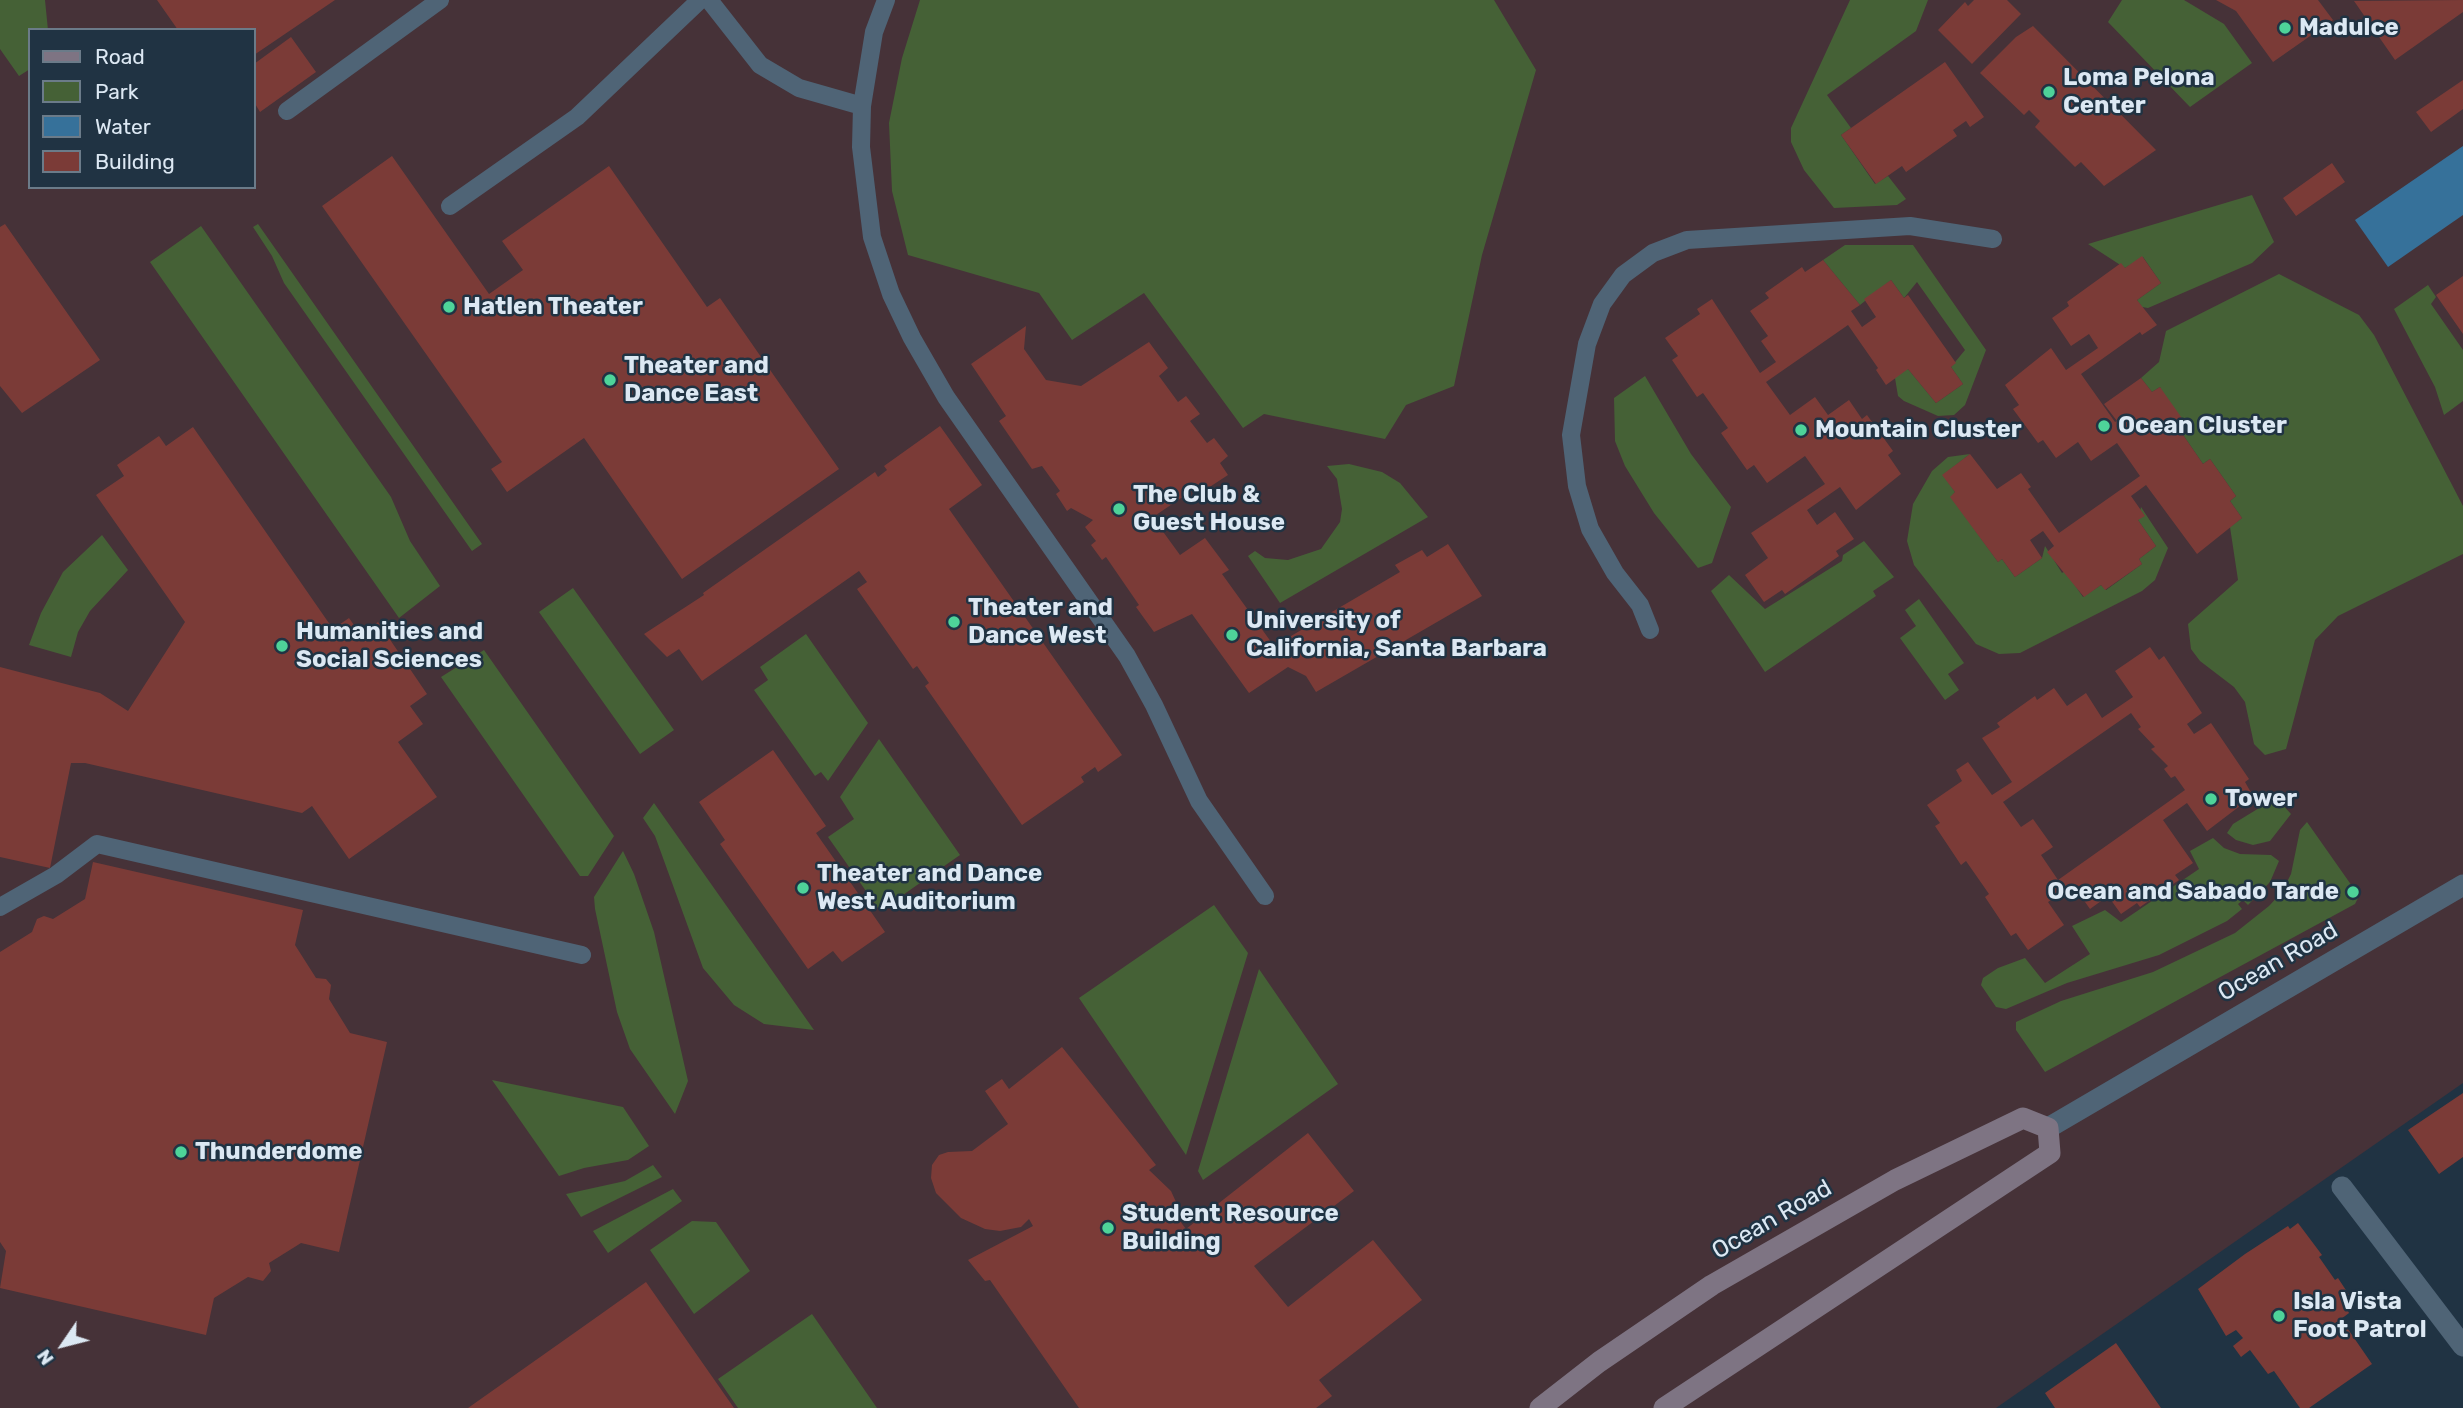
<!DOCTYPE html>
<style>
body{margin:0}
#map{position:relative;width:2463px;height:1408px;overflow:hidden;background:#203343;font-family:Rubik,sans-serif}
canvas{display:block}
.legend{position:absolute;left:28px;top:28px;width:228px;height:161px;box-sizing:border-box;background:#203343;border:2px solid #6b7b89;margin:0;padding:9px 12px;list-style:none;font-size:21px;color:#dce8f3}
.legend li{display:flex;align-items:center;gap:14px;height:35px}
.legend b{width:35px;border:2px solid #6b7b89}
.north{position:absolute;left:28px;top:1310px;width:70px;height:70px;-webkit-text-stroke:5px #203343;paint-order:stroke;rotate:235deg;font-size:19px;font-weight:700;line-height:28px;text-align:center;color:#dce8f3}
.north::after{content:'';display:block;margin:auto;width:24px;height:32px;background:#dce8f3;clip-path:polygon(50% 0,100% 100%,50% 72%,0 100%)}
</style>
<div id="map">
<canvas width="2463" height="1408"></canvas>
<ul class="legend">
<li><b style="height:9px;background:#7e7483"></b>Road</li>
<li><b style="height:19px;background:#456136"></b>Park</li>
<li><b style="height:19px;background:#36719a"></b>Water</li>
<li><b style="height:19px;background:#7b3b37"></b>Building</li>
</ul>
<div class="north">N</div>
</div>
<script>
const g = document.querySelector('canvas').getContext('2d');
g.lineJoin = 'round';
function fill(path, color) { g.fillStyle = color; g.fill(path, 'evenodd'); }
const shape = rows => new Path2D(rows.map(r => 'M' + r).join(''));
function stroke(path, color, width, dash) { g.strokeStyle = color; g.lineWidth = width; g.lineCap = dash ? 'butt' : 'round'; g.setLineDash(dash || []); g.stroke(path); }
function drawText(font, color, halo, rows, align = 'center') {
  g.font = font + ' Rubik,sans-serif'; g.lineWidth = 5; g.setLineDash([]); g.textBaseline = 'middle'; g.strokeStyle = halo; g.fillStyle = color; for (const [text, x, y, turn = 0] of rows) {
    g.save(); g.translate(x, y); g.rotate((+turn || 0) * Math.PI / 180); g.textAlign = isNaN(turn) ? turn : align; if (halo) g.strokeText(text, 0, 0); g.fillText(text, 0, 0); g.restore();
  }
}
fill(shape([
 [0,0,2463,0,2463,1083,1996,1408,0,1408],
 [30,30,254,30,254,187,30,187]
]), '#463238');
fill(shape([
 [0,0,45,0,48,30,30,30,30,69,19,76,0,49],
 [920,0,1494,0,1536,70,1482,255,1454,386,1406,405,1385,439,1264,414,1243,428,1144,293,1072,340,1039,293,908,255,892,191,889,123,902,58],
 [1850,0,1928,0,1916,31,1827,95,1851,128,1841,135,1875,184,1888,176,1906,199,1897,205,1834,208,1804,170,1791,142,1791,128],
 [2122,0,2184,0,2224,24,2252,63,2190,107,2108,22],
 [2252,195,2274,242,2252,263,2148,308,2142,307,2137,300,2161,283,2143,257,2125,268,2088,244],
 [258,224,482,544,472,551,284,283,272,256,253,227],
 [201,226,391,497,410,541,440,586,399,618,150,262],
 [1845,245,1913,245,1986,350,1965,405,1954,415,1938,416,1904,401,1898,396,1894,372,1908,369,1936,403,1963,384,1951,367,1965,350,1917,282,1904,298,1891,280,1860,305,1823,260],
 [2279,274,2359,315,2374,335,2463,506,2463,554,2338,616,2315,640,2286,749,2265,755,2254,744,2245,702,2234,687,2200,661,2191,649,2188,624,2238,580,2230,527,2242,518,2230,501,2236,496,2210,459,2203,464,2179,429,2160,387,2152,392,2141,378,2159,362,2166,331],
 [2428,285,2436,297,2431,304,2463,350,2463,401,2444,415,2435,387,2394,309],
 [1645,376,1691,454,1731,507,1712,563,1698,568,1654,513,1625,466,1615,441,1614,398],
 [1970,454,1943,475,1955,492,1951,497,1998,562,2002,559,2015,577,2042,558,2045,546,2062,573,2065,571,2083,597,2101,585,2106,590,2142,564,2139,559,2156,546,2138,520,2141,507,2168,548,2155,580,2142,591,2020,653,1999,654,1976,644,1914,565,1907,541,1913,504,1932,471,1948,457],
 [1349,464,1382,472,1400,483,1428,517,1280,603,1248,556,1255,551,1265,558,1288,560,1321,549,1340,522,1342,509,1337,479,1327,466],
 [102,535,128,570,90,611,78,632,71,657,29,645,41,613,63,572],
 [1864,541,1894,577,1873,591,1876,596,1765,672,1711,591,1729,575,1765,609,1842,561,1843,555],
 [573,588,674,730,640,754,539,612],
 [1919,599,1964,663,1948,674,1959,690,1945,700,1900,638,1916,626,1905,610],
 [806,634,868,723,828,781,821,772,815,776,754,690,768,680,760,667],
 [484,650,614,836,588,876,580,876,441,677],
 [879,739,960,855,880,911,828,837,854,819,840,797],
 [654,803,814,1030,764,1024,734,1005,703,968,655,836,643,818],
 [2281,803,2291,814,2270,841,2253,845,2236,840,2227,833,2233,824,2264,805],
 [2307,822,2359,896,2355,904,2045,1072,2016,1030,2016,1022,2061,1001,2153,972,2235,933,2269,906,2282,892,2291,874,2300,830],
 [2213,838,2224,848,2240,854,2271,855,2279,861,2270,882,2248,905,2243,900,2238,904,2242,909,2227,921,2159,955,2067,983,2006,1009,1996,1007,1981,985,1983,978,1998,968,2025,958,2045,983,2090,954,2072,926,2105,910,2121,922,2199,869,2190,851],
 [623,851,634,874,654,932,688,1081,675,1114,630,1049,617,1012,595,909,594,897],
 [1214,905,1248,953,1186,1155,1079,998],
 [1259,969,1338,1084,1203,1180,1198,1171],
 [492,1080,623,1107,649,1146,628,1160,584,1168,559,1176],
 [653,1165,662,1177,581,1217,566,1194,625,1181],
 [673,1189,682,1201,608,1253,593,1231],
 [692,1221,716,1222,750,1271,694,1314,650,1250],
 [812,1314,877,1408,738,1408,718,1379]
]), '#456136');
fill(shape([
 [2463,146,2463,215,2388,267,2355,220]
]), '#36719a');
fill(shape([
 [157,0,335,0,254,55,254,30,178,30],
 [1974,0,2007,0,2021,14,1972,64,1938,30,1965,2,1968,6],
 [2216,0,2318,0,2333,20,2273,62,2236,11],
 [2463,0,2463,12,2395,60,2354,1],
 [2033,26,2156,150,2104,186,2081,162,2075,167,2035,127,2040,121,2029,110,2024,115,1980,73,2016,37],
 [291,37,316,72,260,112,254,102,254,64],
 [1945,62,1984,117,1970,127,1966,121,1953,130,1957,136,1906,172,1902,166,1876,184,1841,135],
 [2463,80,2463,109,2431,132,2416,112],
 [392,156,489,294,523,270,502,241,609,166,707,307,720,298,839,469,682,579,584,438,507,492,491,469,502,462,322,206],
 [2332,163,2345,182,2296,216,2283,198],
 [5,224,100,360,22,413,0,386,0,227],
 [2142,256,2161,283,2137,300,2157,325,2142,335,2140,332,2081,374,2115,422,2117,421,2104,404,2141,378,2152,392,2160,387,2186,424,2179,429,2203,464,2210,459,2236,496,2230,501,2242,518,2197,554,2146,485,2131,496,2145,516,2138,520,2156,546,2139,559,2142,564,2105,590,2101,585,2084,597,2047,552,2054,546,2043,531,2030,540,2042,558,2015,577,2002,559,1998,562,1950,497,1955,492,1942,475,1970,454,1997,489,2021,473,2031,487,2028,489,2059,533,2140,476,2117,443,2091,461,2078,442,2056,458,2043,440,2038,443,2013,409,2019,405,2005,385,2051,348,2066,370,2098,348,2089,334,2071,346,2052,318,2069,306,2067,302,2121,263,2125,268],
 [1823,260,1860,305,1851,311,1862,327,1876,317,1864,299,1891,280,1904,298,1908,295,1956,363,1951,367,1963,384,1936,403,1908,369,1886,385,1876,370,1878,368,1848,325,1766,382,1790,415,1815,397,1828,415,1849,400,1862,419,1867,415,1893,451,1888,455,1901,474,1856,510,1840,487,1807,510,1817,525,1835,512,1854,539,1836,551,1839,556,1785,594,1782,590,1764,602,1745,575,1768,558,1751,533,1825,484,1805,456,1767,483,1754,465,1747,470,1721,433,1728,428,1703,393,1697,397,1672,360,1678,356,1665,338,1700,314,1697,309,1712,299,1760,373,1776,362,1761,341,1768,336,1750,311,1769,298,1765,293,1802,267,1805,272],
 [2463,276,2463,334,2436,295],
 [1026,326,1024,349,1046,380,1081,386,1149,342,1168,368,1159,376,1178,402,1186,396,1200,414,1190,421,1207,443,1214,438,1228,456,1220,463,1228,475,1202,492,1199,486,1156,515,1156,522,1180,555,1205,538,1229,570,1222,574,1274,646,1400,572,1395,565,1422,550,1427,557,1448,544,1482,596,1316,692,1306,676,1288,667,1249,693,1192,614,1154,632,1136,607,1139,605,1106,557,1102,560,1091,545,1096,541,1085,527,1093,520,1071,508,1067,511,1056,494,1060,491,1042,466,1032,469,999,421,1006,416,971,364],
 [940,426,982,485,949,509,1122,755,1098,772,1095,767,1081,777,1084,782,1022,825,925,686,929,683,917,666,913,669,857,589,867,582,859,571,702,681,679,649,667,657,644,634,704,595,703,593,875,472,878,477,887,470,884,466],
 [193,427,333,629,349,618,361,635,378,622,427,694,410,706,423,724,398,742,437,797,349,859,312,806,302,813,85,763,71,763,50,868,0,857,0,667,100,693,128,711,185,622,96,495,124,476,117,465,159,436,166,446],
 [2150,647,2159,660,2164,656,2202,713,2187,724,2194,734,2211,723,2249,779,2245,782,2253,796,2207,831,2187,803,2163,820,2193,863,2175,875,2179,880,2140,907,2137,903,2121,914,2108,896,2090,909,2073,885,2048,902,2064,925,2028,950,2016,933,2011,936,1985,897,1989,894,1966,861,1961,865,1935,826,1940,823,1927,805,1962,781,1956,770,1968,762,1992,795,2012,782,1982,738,2000,727,1997,723,2035,696,2037,700,2054,688,2067,706,2086,693,2102,718,2133,697,2115,671],
 [2131,713,2141,727,2138,729,2155,747,2151,749,2168,766,2164,769,2171,778,2175,776,2185,790,2058,880,2041,855,2053,847,2033,819,2021,827,2003,802],
 [773,750,826,826,816,833,885,932,842,962,833,951,808,969,720,844,725,840,699,802],
 [93,862,303,910,295,945,316,978,326,979,331,985,329,999,350,1033,387,1042,339,1252,301,1243,269,1263,271,1271,263,1281,248,1277,214,1298,206,1335,0,1288,6,1251,0,1242,0,952,32,932,37,919,44,916,53,919,85,899],
 [1062,1047,1156,1165,1149,1170,1171,1191,1176,1202,1176,1216,1186,1229,1308,1133,1354,1191,1254,1266,1288,1307,1373,1240,1422,1300,1319,1380,1332,1396,1316,1408,1079,1408,990,1280,985,1281,968,1260,1033,1226,1029,1219,1021,1227,1000,1231,985,1229,961,1218,936,1193,931,1178,932,1165,939,1155,948,1152,972,1151,1008,1124,985,1091,1002,1079,1009,1089],
 [2463,1093,2463,1157,2439,1174,2408,1130],
 [2298,1223,2322,1255,2319,1257,2335,1280,2338,1278,2355,1304,2347,1309,2349,1313,2341,1319,2372,1364,2309,1408,2300,1408,2274,1371,2268,1374,2250,1350,2241,1357,2233,1346,2243,1338,2236,1330,2226,1336,2198,1289,2245,1254,2288,1226,2290,1229],
 [646,1282,734,1408,468,1408,594,1319],
 [2116,1343,2161,1408,2055,1408,2045,1393]
]), '#7b3b37');
stroke(shape([
 [709,0,760,65,799,88,862,106],
 [886,0,874,32,862,106,861,147,872,237,891,294,912,338,946,397,1127,656,1154,705,1199,801,1265,896],
 [287,111,440,0],
 [450,206,577,117,700,0],
 [1650,630,1640,605,1615,573,1590,529,1577,486,1571,435,1587,344,1602,304,1623,275,1653,253,1687,240,1910,226,1993,239],
 [0,907,56,875,97,844,582,955]
]), '#4f6476', 18);
stroke(shape([
 [2048,1128,2463,885],
 [2342,1187,2463,1346]
]), '#4f6476', 21);
stroke(shape([
 [1540,1408,1599,1362,1712,1285,1895,1180,2023,1118,2048,1128,2050,1153,1664,1408]
]), '#7e7483', 21);
for (const [x, y, r, color] of [
 [2285,28,7,"#4ed399"],
 [2049,92,7,"#4ed399"],
 [449,307,7,"#4ed399"],
 [610,380,7,"#4ed399"],
 [2104,426,7,"#4ed399"],
 [1801,430,7,"#4ed399"],
 [1119,509,7,"#4ed399"],
 [954,622,7,"#4ed399"],
 [1232,635,7,"#4ed399"],
 [282,646,7,"#4ed399"],
 [2211,799,7,"#4ed399"],
 [803,888,7,"#4ed399"],
 [2353,892,7,"#4ed399"],
 [181,1152,7,"#4ed399"],
 [1108,1228,7,"#4ed399"],
 [2279,1316,7,"#4ed399"]
]) { const dot = new Path2D(); dot.arc(x, y, r, 0, 2 * Math.PI); g.fillStyle = color; g.fill(dot); stroke(dot, '#203343', 2.5); }
drawText('bold 24px', '#dce8f3', '#203343', [
 ["Madulce",2299,28],
 ["Loma Pelona",2063,78],
 ["Center",2063,106],
 ["Hatlen Theater",463,307],
 ["Theater and",624,366],
 ["Dance East",624,394],
 ["Ocean Cluster",2118,426],
 ["Mountain Cluster",1815,430],
 ["The Club &",1133,495],
 ["Guest House",1133,523],
 ["Theater and",968,608],
 ["Dance West",968,636],
 ["University of",1246,621],
 ["California, Santa Barbara",1246,649],
 ["Humanities and",296,632],
 ["Social Sciences",296,660],
 ["Tower",2225,799],
 ["Theater and Dance",817,874],
 ["West Auditorium",817,902],
 ["Ocean and Sabado Tarde",2339,892,"right"],
 ["Thunderdome",195,1152],
 ["Student Resource",1122,1214],
 ["Building",1122,1242],
 ["Isla Vista",2293,1302],
 ["Foot Patrol",2293,1330]
], 'left');
drawText('24px', '#dce8f3', '#203343', [
 ["Ocean Road",2278,962,-30],
 ["Ocean Road",1772,1220,-30]
]);
</script>
